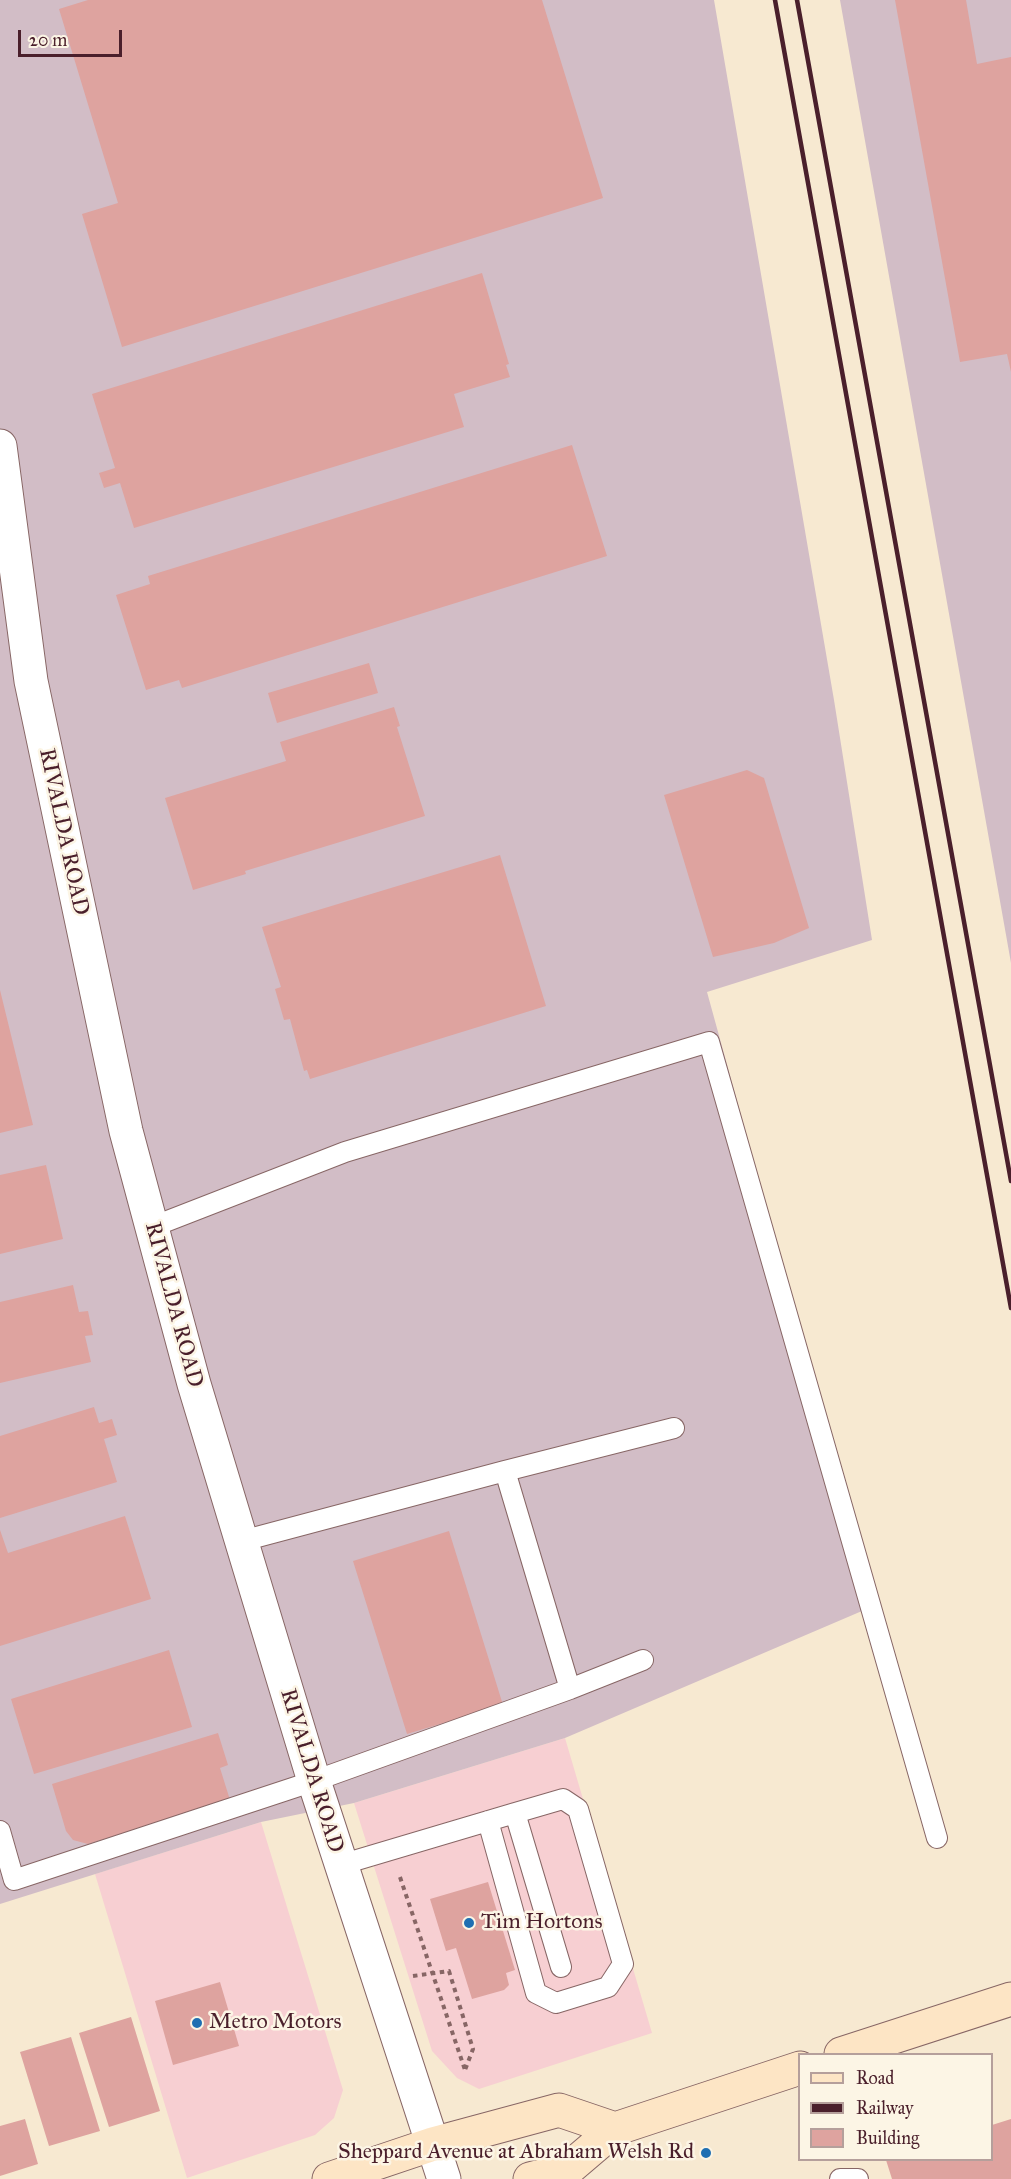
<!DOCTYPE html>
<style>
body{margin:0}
#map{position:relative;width:1011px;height:2179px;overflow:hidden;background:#f7e9d1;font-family:"IM FELL Great Primer",serif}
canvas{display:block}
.legend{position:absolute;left:798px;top:2053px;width:195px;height:108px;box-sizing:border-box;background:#fcf5e5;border:2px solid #b59f9b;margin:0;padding:8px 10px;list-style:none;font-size:18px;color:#4a1f2b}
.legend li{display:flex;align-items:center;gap:12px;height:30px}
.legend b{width:30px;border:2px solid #b59f9b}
.scale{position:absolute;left:18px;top:30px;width:104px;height:27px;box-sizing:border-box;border:3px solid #4a1f2b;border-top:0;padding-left:8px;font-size:18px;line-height:21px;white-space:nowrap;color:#4a1f2b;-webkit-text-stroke:4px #fcf5e5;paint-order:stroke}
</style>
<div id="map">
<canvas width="1011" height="2179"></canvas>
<ul class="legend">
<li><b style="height:8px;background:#fde5c5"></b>Road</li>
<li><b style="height:8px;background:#4a1f2b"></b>Railway</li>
<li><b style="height:16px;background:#dea39f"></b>Building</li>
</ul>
<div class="scale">20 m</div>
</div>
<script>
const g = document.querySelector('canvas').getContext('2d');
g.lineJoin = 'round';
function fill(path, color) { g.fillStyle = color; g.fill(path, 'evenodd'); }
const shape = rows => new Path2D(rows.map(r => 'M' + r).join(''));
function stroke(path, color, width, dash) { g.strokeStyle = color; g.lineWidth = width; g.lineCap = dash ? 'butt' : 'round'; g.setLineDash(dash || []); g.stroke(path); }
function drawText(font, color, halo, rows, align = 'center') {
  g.font = font + ' "IM FELL Great Primer",serif'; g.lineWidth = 5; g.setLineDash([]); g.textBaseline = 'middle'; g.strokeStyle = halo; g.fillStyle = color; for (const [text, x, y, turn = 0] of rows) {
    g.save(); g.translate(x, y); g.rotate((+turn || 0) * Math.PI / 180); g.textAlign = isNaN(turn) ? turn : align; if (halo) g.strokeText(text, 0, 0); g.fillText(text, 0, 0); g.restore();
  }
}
fill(shape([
 [565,1738,652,2033,479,2089,457,2078,432,2051,354,1803],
 [261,1822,343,2090,334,2118,315,2135,187,2178,95,1874]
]), '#f7cfd2');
fill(shape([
 [0,0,714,0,834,700,872,940,707,992,876,1605,565,1738,354,1803,261,1822,0,1904],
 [840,0,1011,0,1011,963]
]), '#d2bdc6');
fill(shape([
 [88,0,542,0,603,198,122,347,82,214,118,203,59,9],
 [895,0,966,0,977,64,1011,57,1011,372,1007,354,960,362],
 [482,273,509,364,506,365,510,377,454,394,464,427,134,528,120,483,104,488,99,473,115,468,92,394],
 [572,445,607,556,182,688,179,680,146,690,116,595,150,584,148,576],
 [369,663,378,693,277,723,268,693],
 [394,707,400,726,397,727,425,816,245,871,246,874,193,890,165,798,286,761,280,742],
 [747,770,764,778,809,928,774,943,713,957,664,795],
 [500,855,546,1006,310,1079,307,1070,304,1071,290,1019,284,1020,275,989,281,987,262,927],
 [0,990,33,1125,0,1133],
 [46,1165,63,1239,0,1254,0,1175],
 [73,1285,79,1312,88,1311,93,1335,85,1336,91,1362,0,1383,0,1302],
 [94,1407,99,1423,112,1419,117,1435,104,1439,117,1482,0,1518,0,1436],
 [125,1516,151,1599,0,1646,0,1530,8,1553],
 [449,1531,503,1705,407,1734,353,1561],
 [169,1650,192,1727,34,1774,11,1699],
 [218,1733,228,1765,220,1768,230,1800,88,1844,73,1840,66,1831,52,1784],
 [488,1882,515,1970,506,1973,509,1985,504,1990,472,1999,456,1948,446,1951,430,1899],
 [220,1982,239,2046,173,2065,155,2001],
 [131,2017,160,2111,109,2127,79,2033],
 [71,2037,100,2131,49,2146,20,2052],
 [25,2119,38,2164,0,2176,0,2126],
 [1011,2119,1011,2179,892,2179,886,2160,992,2160,992,2125]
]), '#dea39f');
const service = shape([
 [152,1227,345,1152,709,1042,937,1838],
 [242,1541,505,1471],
 [570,1689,643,1660],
 [488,1821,536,1993,556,2003,608,1987,623,1964,578,1809,563,1799,515,1813],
 [0,1831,14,1880,314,1781,570,1689,505,1471,674,1428],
 [340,1865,515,1813,561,1967],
 [840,2179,858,2179]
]);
const tertiary = shape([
 [0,446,31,681,126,1131,194,1384,314,1781,444,2179]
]);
const secondary = shape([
 [841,2054,1011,1999],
 [329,2179,433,2144,559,2110,615,2129],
 [530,2179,568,2169,615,2129,800,2068]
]);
stroke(service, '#876665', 22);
stroke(tertiary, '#876665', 35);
stroke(secondary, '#876665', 35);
stroke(shape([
 [400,1877,465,2070],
 [413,1976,449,1971,473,2049,465,2070]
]), '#876665', 4, [4.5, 4.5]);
stroke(service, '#fff', 20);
stroke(tertiary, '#fff', 33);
stroke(secondary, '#fde5c5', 33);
stroke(shape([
 [775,0,1011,1308],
 [797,0,1011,1181]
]), '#4a1f2b', 4.5);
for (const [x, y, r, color] of [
 [469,1923,6,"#1f6fb2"],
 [197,2023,6,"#1f6fb2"],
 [706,2153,6,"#1f6fb2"]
]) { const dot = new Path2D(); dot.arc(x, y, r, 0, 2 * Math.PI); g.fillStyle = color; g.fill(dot); stroke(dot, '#fcf5e5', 2); }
drawText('22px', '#4a1f2b', '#fcf5e5', [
 ["RIVALDA ROAD",63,832,78],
 ["RIVALDA ROAD",173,1305,75],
 ["RIVALDA ROAD",311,1771,73]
]);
drawText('22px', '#4a1f2b', '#fcf5e5', [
 ["Tim Hortons",481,1923],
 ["Metro Motors",209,2023],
 ["Sheppard Avenue at Abraham Welsh Rd",694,2153,"right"]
], 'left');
</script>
